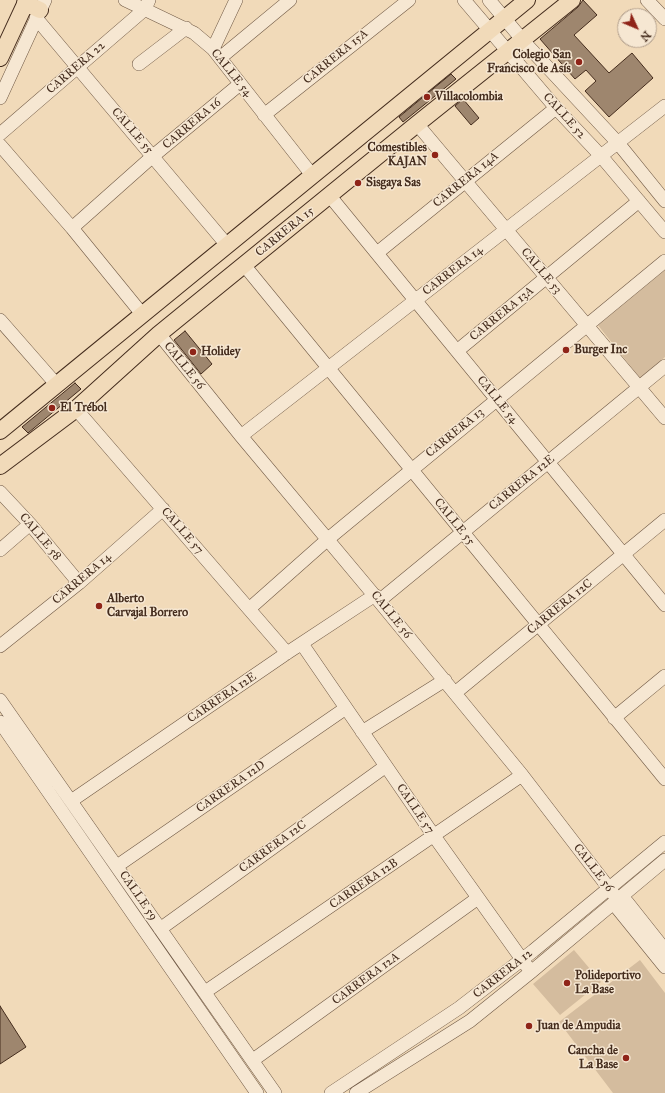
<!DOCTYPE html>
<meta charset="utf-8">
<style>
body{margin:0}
#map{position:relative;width:665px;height:1093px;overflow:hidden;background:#f1dab9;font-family:"IM FELL Great Primer",serif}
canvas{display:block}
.north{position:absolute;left:617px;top:8px;width:40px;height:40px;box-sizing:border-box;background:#f6e7d2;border:1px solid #af9c8a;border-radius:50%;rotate:134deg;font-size:11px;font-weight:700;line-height:16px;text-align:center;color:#442c1d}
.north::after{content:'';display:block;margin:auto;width:14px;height:18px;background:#8f2418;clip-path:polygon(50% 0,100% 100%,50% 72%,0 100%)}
</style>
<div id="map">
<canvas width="665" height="1093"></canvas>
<div class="north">N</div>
</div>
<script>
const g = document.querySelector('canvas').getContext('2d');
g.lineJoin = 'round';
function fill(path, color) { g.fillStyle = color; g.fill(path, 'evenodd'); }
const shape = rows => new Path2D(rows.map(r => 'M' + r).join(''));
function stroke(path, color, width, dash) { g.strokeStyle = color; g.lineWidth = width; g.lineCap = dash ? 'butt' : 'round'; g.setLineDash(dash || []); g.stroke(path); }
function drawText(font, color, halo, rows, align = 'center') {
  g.font = font + ' "IM FELL Great Primer",serif'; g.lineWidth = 3; g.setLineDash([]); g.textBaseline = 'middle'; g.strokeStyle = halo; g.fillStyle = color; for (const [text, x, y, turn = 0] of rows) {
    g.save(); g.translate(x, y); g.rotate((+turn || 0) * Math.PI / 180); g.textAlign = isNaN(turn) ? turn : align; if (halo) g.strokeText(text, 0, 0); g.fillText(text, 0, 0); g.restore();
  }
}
fill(shape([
 [665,268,665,357,640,378,597,324],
 [574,950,601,982,560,1015,533,984],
 [640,960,665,993,665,1093,613,1093,559,1022]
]), '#d4bc9e');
const building = shape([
 [583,0,597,15,574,35,609,73,632,53,653,78,609,117,585,91,596,81,586,70,575,79,540,39,578,7,583,0],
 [451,74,456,79,403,122,399,117,451,74],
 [463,99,479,118,471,125,455,106,463,99],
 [185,331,212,364,201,374,174,340,185,331],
 [75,383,81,389,28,433,22,427,75,383],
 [0,1006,26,1047,0,1064,0,1006]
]);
fill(building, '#9e866e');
stroke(building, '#442c1d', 1);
const minor = shape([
 [125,0,194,33,213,49,312,175],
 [464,0,556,108,601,156,665,232],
 [489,0,526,44,618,143,665,201],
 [647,0,665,19],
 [36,18,227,245],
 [213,49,236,0],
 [220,58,290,0],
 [139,64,186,28],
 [0,98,45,0],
 [264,115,409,0],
 [417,124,665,418],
 [0,134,145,9,149,0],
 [0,145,72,228,142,314],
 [329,195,665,605],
 [72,228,153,156,240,84],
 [377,253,556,108],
 [244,265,665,779],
 [0,320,56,384],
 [159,334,241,436,379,601,522,775,618,900,618,909,665,967],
 [457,351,639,201],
 [76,409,287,653],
 [241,436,665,106],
 [0,492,30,524,79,583],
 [0,550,30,524],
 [379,601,665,366],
 [249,609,328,539,665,261],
 [302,644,434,836,531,972],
 [0,646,79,583,163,509],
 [455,693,665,520],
 [0,700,275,1093],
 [614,718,665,676],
 [0,722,257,1093],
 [362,732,445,680],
 [71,801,287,653,375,595],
 [117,866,346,708],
 [618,900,627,902,665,950],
 [160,929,386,766],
 [205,992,522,775],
 [253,1060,478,898],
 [331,1093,459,1008,533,951,665,842],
 [356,1093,470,1021,531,972,665,860]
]);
const major = shape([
 [25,3,40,10],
 [0,58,27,0],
 [0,431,527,0],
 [0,466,76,409,159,334,417,124,572,0]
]);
stroke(minor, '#6f5844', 14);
stroke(major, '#442c1d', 18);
stroke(minor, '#f6e7d2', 13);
stroke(major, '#f1dab9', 16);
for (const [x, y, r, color] of [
 [579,62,4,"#8f2418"],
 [427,97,4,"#8f2418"],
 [435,155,4,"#8f2418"],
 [358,183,4,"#8f2418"],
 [566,350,4,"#8f2418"],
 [193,352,4,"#8f2418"],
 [52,408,4,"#8f2418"],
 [99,606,4,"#8f2418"],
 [567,983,4,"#8f2418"],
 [529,1026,4,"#8f2418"],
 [626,1058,4,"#8f2418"]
]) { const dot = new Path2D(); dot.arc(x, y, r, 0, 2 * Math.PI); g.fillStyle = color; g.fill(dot); stroke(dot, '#f6e7d2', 1.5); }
drawText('bold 12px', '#442c1d', '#f6e7d2', [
 ["Colegio San",571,55,"right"],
 ["Francisco de Asís",571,69,"right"],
 ["Villacolombia",435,97],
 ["Comestibles",427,148,"right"],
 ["KAJAN",427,162,"right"],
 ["Sisgaya Sas",366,183],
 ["Burger Inc",574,350],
 ["Holidey",201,352],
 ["El Trébol",60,408],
 ["Alberto",107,599],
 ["Carvajal Borrero",107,613],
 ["Polideportivo",575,976],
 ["La Base",575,990],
 ["Juan de Ampudia",537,1026],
 ["Cancha de",618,1051,"right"],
 ["La Base",618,1065,"right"]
], 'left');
drawText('12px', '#442c1d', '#f6e7d2', [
 ["CARRERA 15A",336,57,-39],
 ["CARRERA 22",76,68,-41],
 ["CALLE 54",231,73,51],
 ["CALLE 52",564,116,48],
 ["CARRERA 16",192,124,-40],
 ["CALLE 55",132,131,49],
 ["CARRERA 14A",466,180,-39],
 ["CARRERA 15",285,232,-39],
 ["CARRERA 14",453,271,-38],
 ["CALLE 53",541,271,50],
 ["CARRERA 13A",502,314,-39],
 ["CALLE 56",184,366,51],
 ["CALLE 54",497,400,51],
 ["CARRERA 13",455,433,-39],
 ["CARRERA 12E",522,483,-39],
 ["CALLE 55",454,522,51],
 ["CALLE 57",182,531,49],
 ["CALLE 58",40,537,50],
 ["CARRERA 14",82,579,-40],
 ["CARRERA 12C",560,607,-39],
 ["CALLE 56",391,615,51],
 ["CARRERA 12E",222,698,-34],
 ["CARRERA 12D",231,787,-35],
 ["CALLE 57",415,809,56],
 ["CARRERA 12C",273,847,-36],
 ["CALLE 56",593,868,52],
 ["CARRERA 12B",364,884,-34],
 ["CALLE 59",138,896,55],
 ["CARRERA 12",503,974,-38],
 ["CARRERA 12A",366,979,-36]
]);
</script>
